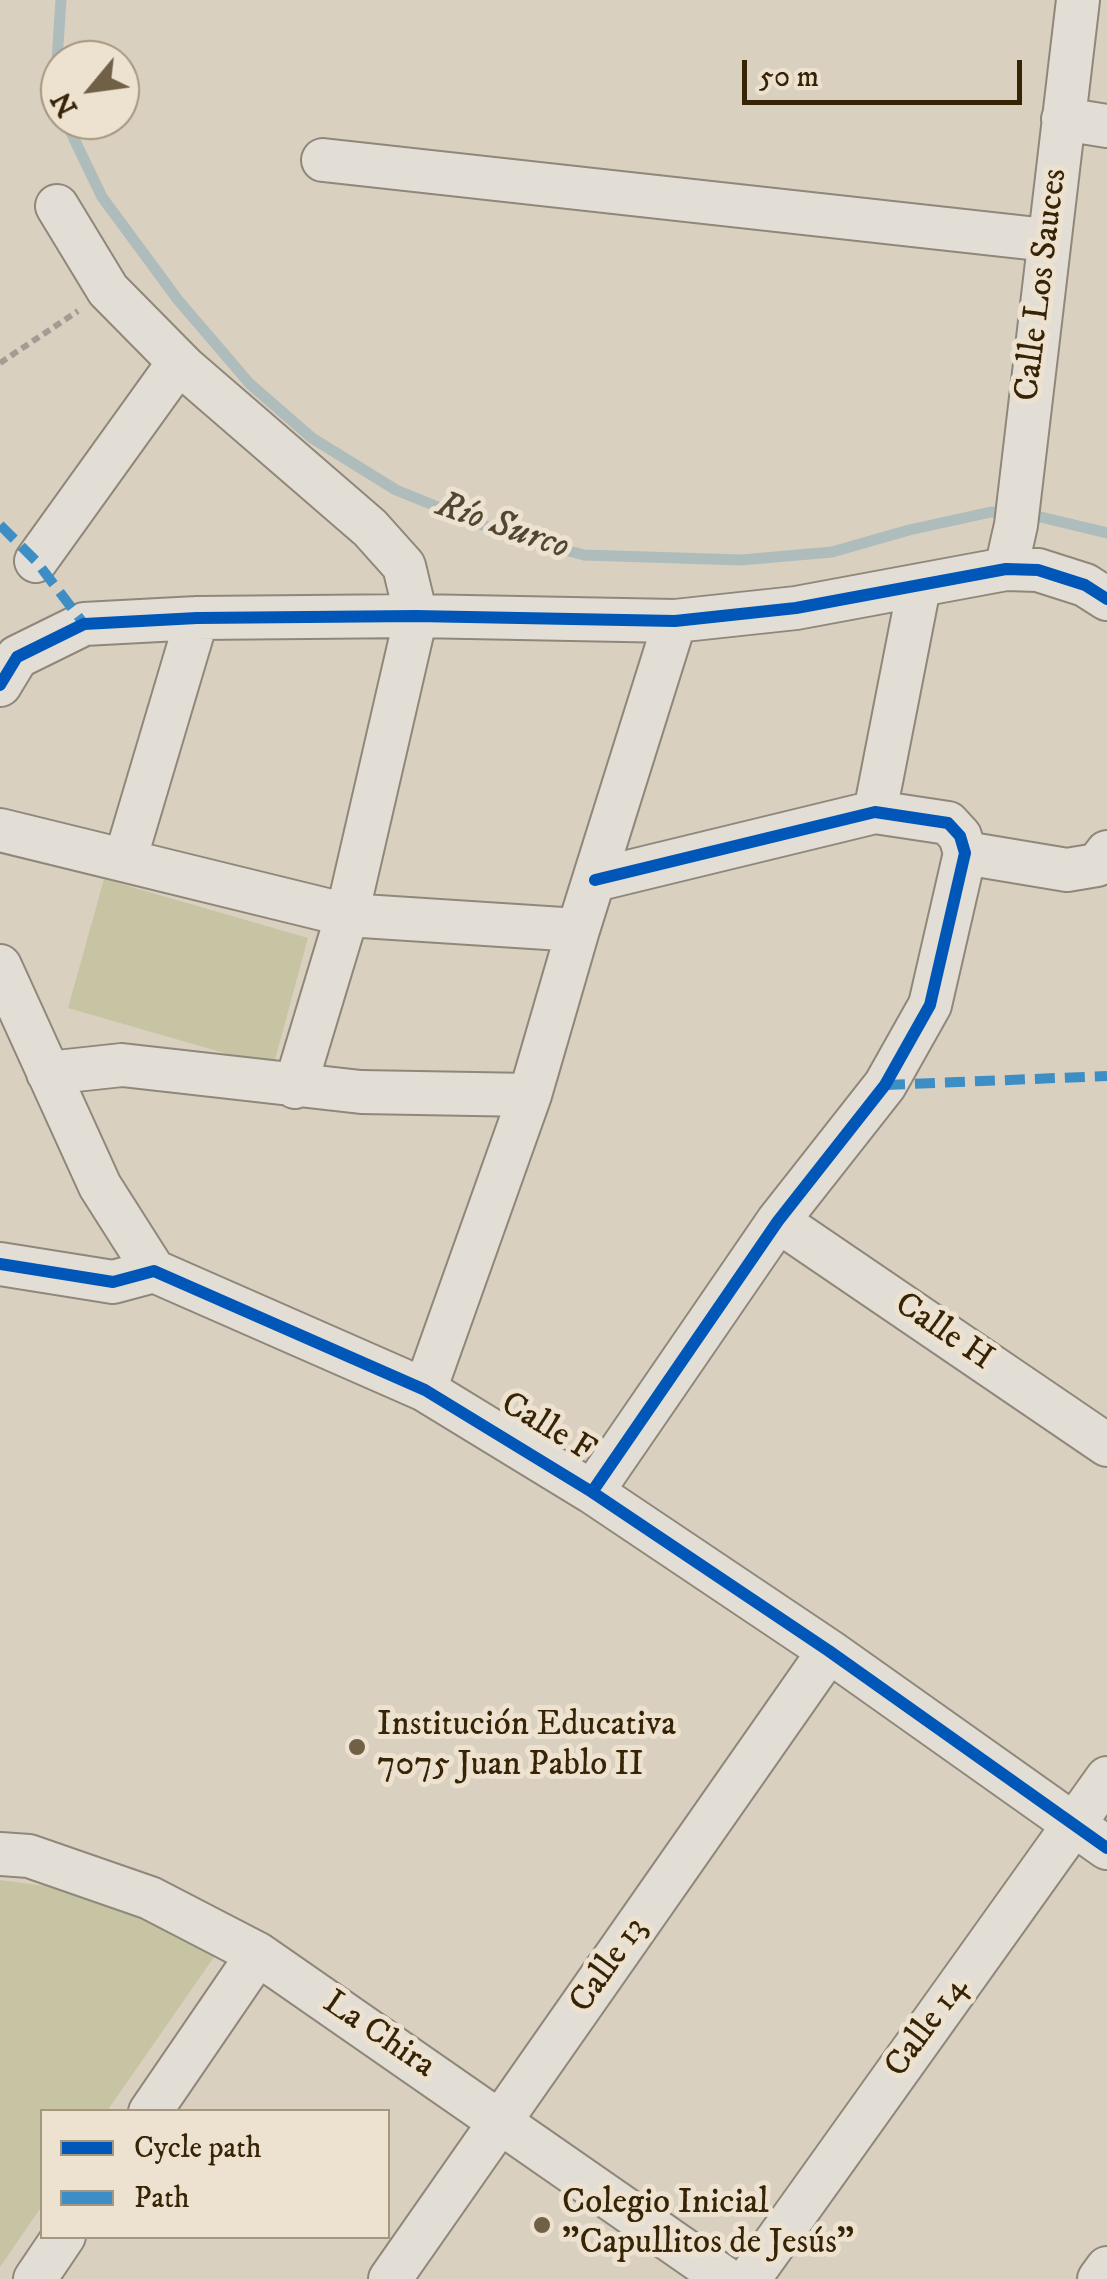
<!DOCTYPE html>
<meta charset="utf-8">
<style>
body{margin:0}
#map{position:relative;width:1107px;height:2279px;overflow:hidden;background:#dad0c0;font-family:"IM FELL DW Pica",serif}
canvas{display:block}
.legend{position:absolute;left:40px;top:2109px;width:350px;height:130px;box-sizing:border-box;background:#ede2d0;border:2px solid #a4967f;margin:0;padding:12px 18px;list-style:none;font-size:30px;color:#372305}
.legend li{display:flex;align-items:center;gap:20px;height:50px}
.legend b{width:50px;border:2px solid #a4967f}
.north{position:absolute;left:40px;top:40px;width:100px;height:100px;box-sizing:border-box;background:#ede2d0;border:2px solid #a4967f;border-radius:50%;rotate:241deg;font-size:28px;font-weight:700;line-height:40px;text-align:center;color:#372305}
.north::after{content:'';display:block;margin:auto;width:35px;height:45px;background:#706046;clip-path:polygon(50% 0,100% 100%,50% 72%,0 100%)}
.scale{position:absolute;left:742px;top:60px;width:280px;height:45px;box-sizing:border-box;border:5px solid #372305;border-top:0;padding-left:12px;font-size:30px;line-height:35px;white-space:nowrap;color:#372305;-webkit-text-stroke:8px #ede2d0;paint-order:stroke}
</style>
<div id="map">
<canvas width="1107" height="2279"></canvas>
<ul class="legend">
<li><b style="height:12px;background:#0057b8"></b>Cycle path</li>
<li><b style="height:12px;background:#3d8ec5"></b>Path</li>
</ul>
<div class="north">N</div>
<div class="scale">50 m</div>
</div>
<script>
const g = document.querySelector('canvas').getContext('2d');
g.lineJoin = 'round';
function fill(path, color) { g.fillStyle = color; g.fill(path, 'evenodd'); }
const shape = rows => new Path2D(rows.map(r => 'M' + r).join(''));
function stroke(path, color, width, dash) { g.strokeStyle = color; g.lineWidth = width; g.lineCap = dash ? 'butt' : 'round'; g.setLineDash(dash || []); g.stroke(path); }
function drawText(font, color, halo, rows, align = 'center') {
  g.font = font + ' "IM FELL DW Pica",serif'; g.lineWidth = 10; g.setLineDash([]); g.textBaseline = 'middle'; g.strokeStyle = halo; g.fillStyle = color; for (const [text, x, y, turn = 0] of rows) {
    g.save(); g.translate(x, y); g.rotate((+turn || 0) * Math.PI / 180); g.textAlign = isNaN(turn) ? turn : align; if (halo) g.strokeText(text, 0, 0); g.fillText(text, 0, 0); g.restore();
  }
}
fill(shape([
 [104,879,308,938,273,1067,68,1008],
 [0,1880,92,1892,219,1950,107,2111,42,2112,42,2206,0,2267]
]), '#c7c4a3');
stroke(shape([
 [60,104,55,91,61,0],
 [65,120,102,197,178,300,250,384,312,438,396,490,505,534,584,555,741,560,832,552,909,530,991,512,1024,513,1107,533]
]), '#afbcbc', 11);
const street = shape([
 [1063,119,1107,126],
 [323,160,1047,240],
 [57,206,108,290,185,368,370,528,404,566,416,616,347,915,295,1087],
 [36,561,179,362],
 [1006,569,1016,525,1078,0],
 [0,685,17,657,84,624,197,618,416,616,675,621,796,608,1006,569,1038,570,1085,585,1107,599],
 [875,812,919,587],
 [0,830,347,915,578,930],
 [965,853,1067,870,1097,865,1107,852],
 [125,860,197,618],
 [0,966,100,1186,154,1271],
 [48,1073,122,1065,361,1092,530,1095],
 [778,1221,1107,1445],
 [0,1264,113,1282,154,1271,425,1390,592,1492,829,1651,1107,1848],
 [425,1390,530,1095,578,930,675,621],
 [592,1492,778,1221,885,1085,930,1005,965,853,960,836,948,823,875,812,595,880],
 [0,1854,29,1856,150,1898,258,1954,726,2279],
 [150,2112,258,1954],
 [35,2279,64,2236],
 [390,2279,829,1651],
 [749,2279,1107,1778],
 [1099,2279,1107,2268]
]);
stroke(street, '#8f877a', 46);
stroke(shape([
 [0,363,78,311]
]), '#a29c93', 6, [8, 5]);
stroke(street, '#e2ded5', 42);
stroke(shape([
 [0,525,36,561,84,624],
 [885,1085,1107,1076]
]), '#3d8ec5', 10, [20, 10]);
stroke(shape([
 [0,685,17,657,84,624,197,618,416,616,675,621,796,608,1006,569,1038,570,1085,585,1107,599],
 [0,1264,113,1282,154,1271,425,1390,592,1492,829,1651,1107,1848],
 [592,1492,778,1221,885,1085,930,1005,965,853,960,836,948,823,875,812,595,880]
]), '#0057b8', 12);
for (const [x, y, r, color] of [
 [357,1747,10,"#706046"],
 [542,2225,10,"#706046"]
]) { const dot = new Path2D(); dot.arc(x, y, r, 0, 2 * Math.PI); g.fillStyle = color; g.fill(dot); stroke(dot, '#ede2d0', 4); }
drawText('35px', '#372305', '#ede2d0', [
 ["Calle Los Sauces",1043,285,-83],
 ["Calle H",943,1333,34],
 ["Calle F",547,1429,31],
 ["Calle 13",610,1966,-55],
 ["Calle 14",928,2028,-54],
 ["La Chira",378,2036,34]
]);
drawText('35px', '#372305', '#ede2d0', [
 ["Institución Educativa",377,1727],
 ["7075 Juan Pablo II",377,1767],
 ["Colegio Inicial",562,2205],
 ["\"Capullitos de Jesús\"",562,2245]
], 'left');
drawText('italic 38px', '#504732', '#ede2d0', [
 ["Río Surco",502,528,19]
]);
</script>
